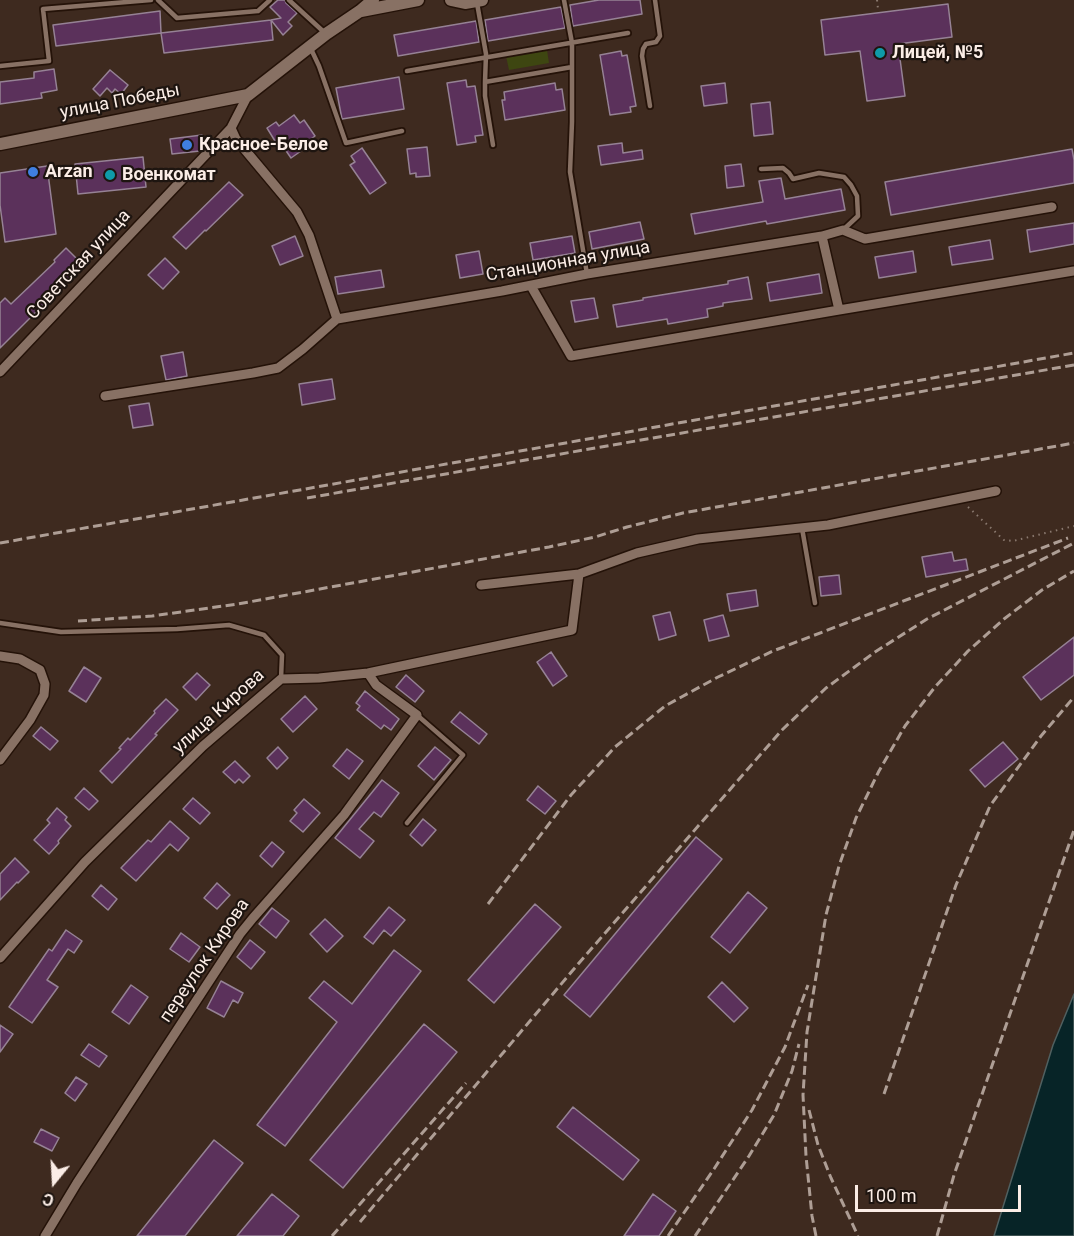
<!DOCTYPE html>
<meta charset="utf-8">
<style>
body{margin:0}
#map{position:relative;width:1074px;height:1236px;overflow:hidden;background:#3e2a1f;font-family:Roboto,sans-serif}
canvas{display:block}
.north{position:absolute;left:24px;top:1152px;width:60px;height:60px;-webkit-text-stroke:4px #1e1510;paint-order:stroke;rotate:198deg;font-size:16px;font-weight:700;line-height:24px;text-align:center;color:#fbede6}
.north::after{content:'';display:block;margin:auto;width:21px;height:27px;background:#fbede6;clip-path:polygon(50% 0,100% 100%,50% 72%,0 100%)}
.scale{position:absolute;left:855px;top:1185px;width:166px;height:27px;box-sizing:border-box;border:3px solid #fbede6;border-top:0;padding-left:8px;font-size:18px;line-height:21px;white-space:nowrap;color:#fbede6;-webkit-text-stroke:4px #1e1510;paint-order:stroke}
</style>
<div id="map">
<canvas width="1074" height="1236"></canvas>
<div class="north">С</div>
<div class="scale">100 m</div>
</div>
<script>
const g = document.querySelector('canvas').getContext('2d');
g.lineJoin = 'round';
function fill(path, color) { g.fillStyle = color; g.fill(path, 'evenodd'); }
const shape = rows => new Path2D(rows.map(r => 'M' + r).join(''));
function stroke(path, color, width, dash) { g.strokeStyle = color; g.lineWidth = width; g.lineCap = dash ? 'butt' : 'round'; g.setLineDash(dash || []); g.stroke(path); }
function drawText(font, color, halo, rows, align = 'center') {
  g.font = font + ' Roboto,sans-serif'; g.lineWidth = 4.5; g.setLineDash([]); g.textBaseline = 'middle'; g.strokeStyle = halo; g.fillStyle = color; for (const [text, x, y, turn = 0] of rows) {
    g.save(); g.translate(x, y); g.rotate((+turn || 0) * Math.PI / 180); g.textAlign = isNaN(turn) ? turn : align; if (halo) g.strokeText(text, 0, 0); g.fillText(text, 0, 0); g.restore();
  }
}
fill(shape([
 [547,50,549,63,509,70,506,56]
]), '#3e4611');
const water = shape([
 [1074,994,1074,1236,994,1236,1053,1045,1074,994]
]);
fill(water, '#072427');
stroke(water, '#506060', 1.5);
const building = shape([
 [278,0,285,0,286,3,297,13,288,22,292,26,283,35,271,20,281,18,270,7,278,0],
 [599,0,640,0,642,14,573,26,570,5,599,0],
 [948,4,952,37,898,44,905,96,867,101,860,51,825,55,821,20,948,4],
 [561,7,565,28,488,41,485,20,561,7],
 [160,11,161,33,56,46,53,25,160,11],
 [271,20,273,40,164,53,161,33,271,20],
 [476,21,479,42,398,56,394,35,476,21],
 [621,51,622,56,627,55,636,106,630,107,631,112,610,115,600,55,621,51],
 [54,69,57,90,41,93,42,98,0,104,0,82,34,78,34,72,54,69],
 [110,70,128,85,121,94,115,89,112,93,107,88,100,96,93,89,110,70],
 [399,77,404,109,342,119,336,88,399,77],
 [466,80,467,87,475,86,483,135,475,136,476,142,457,145,447,83,466,80],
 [555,83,556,90,562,89,565,110,505,120,502,100,505,100,504,92,555,83],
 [725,83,727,103,704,106,701,86,725,83],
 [770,102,773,134,754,136,751,104,770,102],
 [294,115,300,123,304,120,315,136,299,148,301,151,291,158,278,139,275,141,267,128,276,122,279,126,294,115],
 [202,135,203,147,200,151,172,154,170,139,202,135],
 [622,143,623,153,642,150,643,159,601,165,598,146,622,143],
 [427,147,430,176,416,177,416,173,410,174,407,149,427,147],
 [362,148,386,183,370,194,350,165,355,162,351,156,362,148],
 [1072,149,1074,160,1074,183,891,215,885,182,1072,149],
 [143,157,146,187,78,194,75,164,143,157],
 [741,164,744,186,727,188,725,166,741,164],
 [47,166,56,234,5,242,0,205,0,173,47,166],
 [781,178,785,199,841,189,845,210,767,224,766,221,695,234,691,214,763,202,759,181,781,178],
 [229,182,243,195,206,231,205,230,186,249,173,237,229,182],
 [640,222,644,239,592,249,589,232,640,222],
 [1074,223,1074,244,1030,252,1027,230,1074,223],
 [295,236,303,256,280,265,272,246,295,236],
 [572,236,575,253,533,260,530,243,572,236],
 [990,240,993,259,952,265,949,247,990,240],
 [66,248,84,266,72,278,71,277,0,348,0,303,5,298,11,304,55,262,54,260,66,248],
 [479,251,483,274,460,278,456,255,479,251],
 [913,251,916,272,879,278,875,257,913,251],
 [165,258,179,272,163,289,148,275,165,258],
 [381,270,384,287,338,294,335,277,381,270],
 [819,274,822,293,770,301,767,283,819,274],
 [748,277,752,299,723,303,723,306,707,309,708,317,668,324,667,319,617,327,613,305,643,300,643,298,728,284,728,281,748,277],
 [594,298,598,318,575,322,571,301,594,298],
 [183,352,187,376,166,380,161,356,183,352],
 [332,379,335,399,302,405,299,384,332,379],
 [149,403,153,425,133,428,129,406,149,403],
 [952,552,954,561,966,559,968,570,926,577,922,557,952,552],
 [839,575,841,594,821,596,819,577,839,575],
 [756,590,758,606,730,611,727,594,756,590],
 [670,612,676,635,659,640,653,616,670,612],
 [723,615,729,636,709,641,704,620,723,615],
 [1074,637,1074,675,1041,700,1023,677,1074,637],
 [551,652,567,676,553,686,537,662,551,652],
 [84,667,101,678,86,702,69,691,84,667],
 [197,673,210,685,196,700,183,687,197,673],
 [406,675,424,691,415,702,396,687,406,675],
 [365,691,399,719,391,730,384,725,381,729,357,710,360,706,356,703,365,691],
 [305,696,317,709,293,732,281,719,305,696],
 [166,699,178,710,155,734,157,735,112,783,100,771,121,749,119,748,128,738,130,740,155,713,154,711,166,699],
 [460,712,487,734,479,744,451,722,460,712],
 [41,727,58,741,50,750,33,736,41,727],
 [1003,742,1018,759,985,787,970,770,1003,742],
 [278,747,288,758,277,769,267,758,278,747],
 [435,747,451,760,434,780,418,766,435,747],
 [347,749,363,761,349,779,333,766,347,749],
 [235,761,250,776,243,783,239,779,235,783,223,772,235,761],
 [382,780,399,793,381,817,374,812,359,829,374,841,360,858,335,838,382,780],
 [538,786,556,801,545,814,527,800,538,786],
 [84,788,98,801,89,810,75,798,84,788],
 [193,798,210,813,200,824,183,809,193,798],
 [304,799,320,813,303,832,290,821,297,813,294,810,304,799],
 [57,808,67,817,65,820,71,826,58,841,59,843,49,854,34,840,50,823,47,820,57,808],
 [423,819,436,830,422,846,410,835,423,819],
 [170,821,189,838,178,851,170,844,136,881,121,868,148,840,151,842,170,821],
 [696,837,722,859,590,1017,564,995,696,837],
 [272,842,284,852,272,867,260,856,272,842],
 [15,858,29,872,18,883,17,882,0,900,0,874,15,858],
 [217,883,230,895,217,909,204,898,217,883],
 [101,885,117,899,108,910,92,896,101,885],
 [748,892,767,908,730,953,711,937,748,892],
 [535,904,561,927,494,1003,468,980,535,904],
 [389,907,405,920,391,936,384,930,373,944,364,937,389,907],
 [272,908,289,921,276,938,259,924,272,908],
 [325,919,343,936,327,952,310,934,325,919],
 [66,930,82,941,74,953,68,949,47,980,58,987,32,1023,9,1007,49,949,52,951,66,930],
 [181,933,200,947,189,962,170,949,181,933],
 [250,940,265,952,251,969,237,957,250,940],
 [394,950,421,971,285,1146,257,1125,337,1022,309,998,324,981,352,1004,394,950],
 [221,981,243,993,238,1003,233,1000,224,1017,207,1008,221,981],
 [722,982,748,1008,734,1022,708,997,722,982],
 [131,985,148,997,129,1024,112,1012,131,985],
 [424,1024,457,1052,343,1188,310,1160,424,1024],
 [0,1025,13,1034,0,1052,0,1025],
 [89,1044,107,1056,99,1067,81,1055,89,1044],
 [76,1077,87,1084,75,1101,65,1093,76,1077],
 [573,1107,639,1160,623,1180,557,1127,573,1107],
 [41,1129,59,1138,52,1151,34,1142,41,1129],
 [214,1140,243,1163,185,1236,137,1236,214,1140],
 [272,1194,299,1216,283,1236,237,1236,272,1194],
 [653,1194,676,1211,659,1236,624,1236,653,1194]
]);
fill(building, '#5b315b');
stroke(building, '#968295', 1.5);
const service = shape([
 [158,0,177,18,258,11,270,0],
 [289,0,325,33],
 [564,0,572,43,572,122,570,172,587,274],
 [477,3,486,54,485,82,572,67],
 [311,49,319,66,346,143,402,131],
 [0,66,49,61,43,9,151,0],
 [407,71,628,33],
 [485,82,485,96,493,145],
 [650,106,642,56,643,49,646,44,656,42,660,36,655,0],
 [761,169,783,168,789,173,793,179,819,173,844,177,851,185,857,196,858,216,843,230],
 [802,528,815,603],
 [0,623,61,632,177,629,229,625,264,635,282,655,281,679],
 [407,823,463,755,417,715]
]);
const minor = shape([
 [231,128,236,139,297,212,309,235,337,319],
 [822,236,839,310],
 [531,286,571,356,839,310,1074,271],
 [0,372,231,128,248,95],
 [105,396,253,373,278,368,303,349,337,319,502,291,587,274,822,236,843,230,865,239,1052,207],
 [481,585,579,574,637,553,698,539,828,525,996,491],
 [0,656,20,659,40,670,45,684,44,695,30,720,0,760],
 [0,958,85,862,203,746,281,679,319,678,368,673,572,630,579,574],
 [45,1236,77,1183,240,934,253,918,344,815,417,715,376,685,368,673]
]);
const tertiary = shape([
 [451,0,465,3,482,0],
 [361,11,418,0],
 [0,144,248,95,326,34,360,11,373,0]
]);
stroke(service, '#241208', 8);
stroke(minor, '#241208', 12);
stroke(tertiary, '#241208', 15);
stroke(shape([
 [877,0,878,9],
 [968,507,1004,540,1013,541,1074,526]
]), '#8a796f', 2, [1.5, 4.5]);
stroke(service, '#887164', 4.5);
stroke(minor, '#887164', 9);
stroke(tertiary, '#887164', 12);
stroke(shape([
 [307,498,1074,365],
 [0,543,1074,353],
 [78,621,152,616,238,604,549,547,595,537,627,527,683,513,1074,443],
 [488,904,571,795,615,747,665,706,718,677,773,651,1068,538],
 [884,1094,956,885,990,806,1041,736,1074,697],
 [809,1110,818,1145,831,1178,858,1236],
 [360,1222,579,963,740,778,782,730,826,688,875,652,927,619,1074,543],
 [332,1236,466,1083],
 [668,1236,714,1169,752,1110,785,1047,808,985],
 [695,1236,749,1156,774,1115,792,1071,799,1044],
 [816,1236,812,1216,806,1156,803,1095,807,1032,826,915,839,866,856,818,879,771,905,726,935,687,968,651,1004,619,1042,590,1074,571],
 [937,1236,954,1175,1074,830]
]), '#ae9e95', 3, [9, 4.5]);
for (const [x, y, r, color] of [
 [880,53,6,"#0f9aa8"],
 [187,145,6,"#3f7fe0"],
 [33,172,6,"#3f7fe0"],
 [110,175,6,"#0f9aa8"]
]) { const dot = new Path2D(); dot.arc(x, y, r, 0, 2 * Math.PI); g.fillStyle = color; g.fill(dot); stroke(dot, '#1e1510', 2); }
drawText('bold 18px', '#fbede6', '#1e1510', [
 ["Лицей, №5",892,53],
 ["Красное-Белое",199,145],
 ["Arzan",45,172],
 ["Военкомат",122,175]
], 'left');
drawText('18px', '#fbede6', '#1e1510', [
 ["улица Победы",120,102,-11],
 ["Станционная улица",568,262,-10],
 ["Советская улица",79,265,-47],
 ["улица Кирова",219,712,-42],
 ["переулок Кирова",205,961,-56]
]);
</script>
